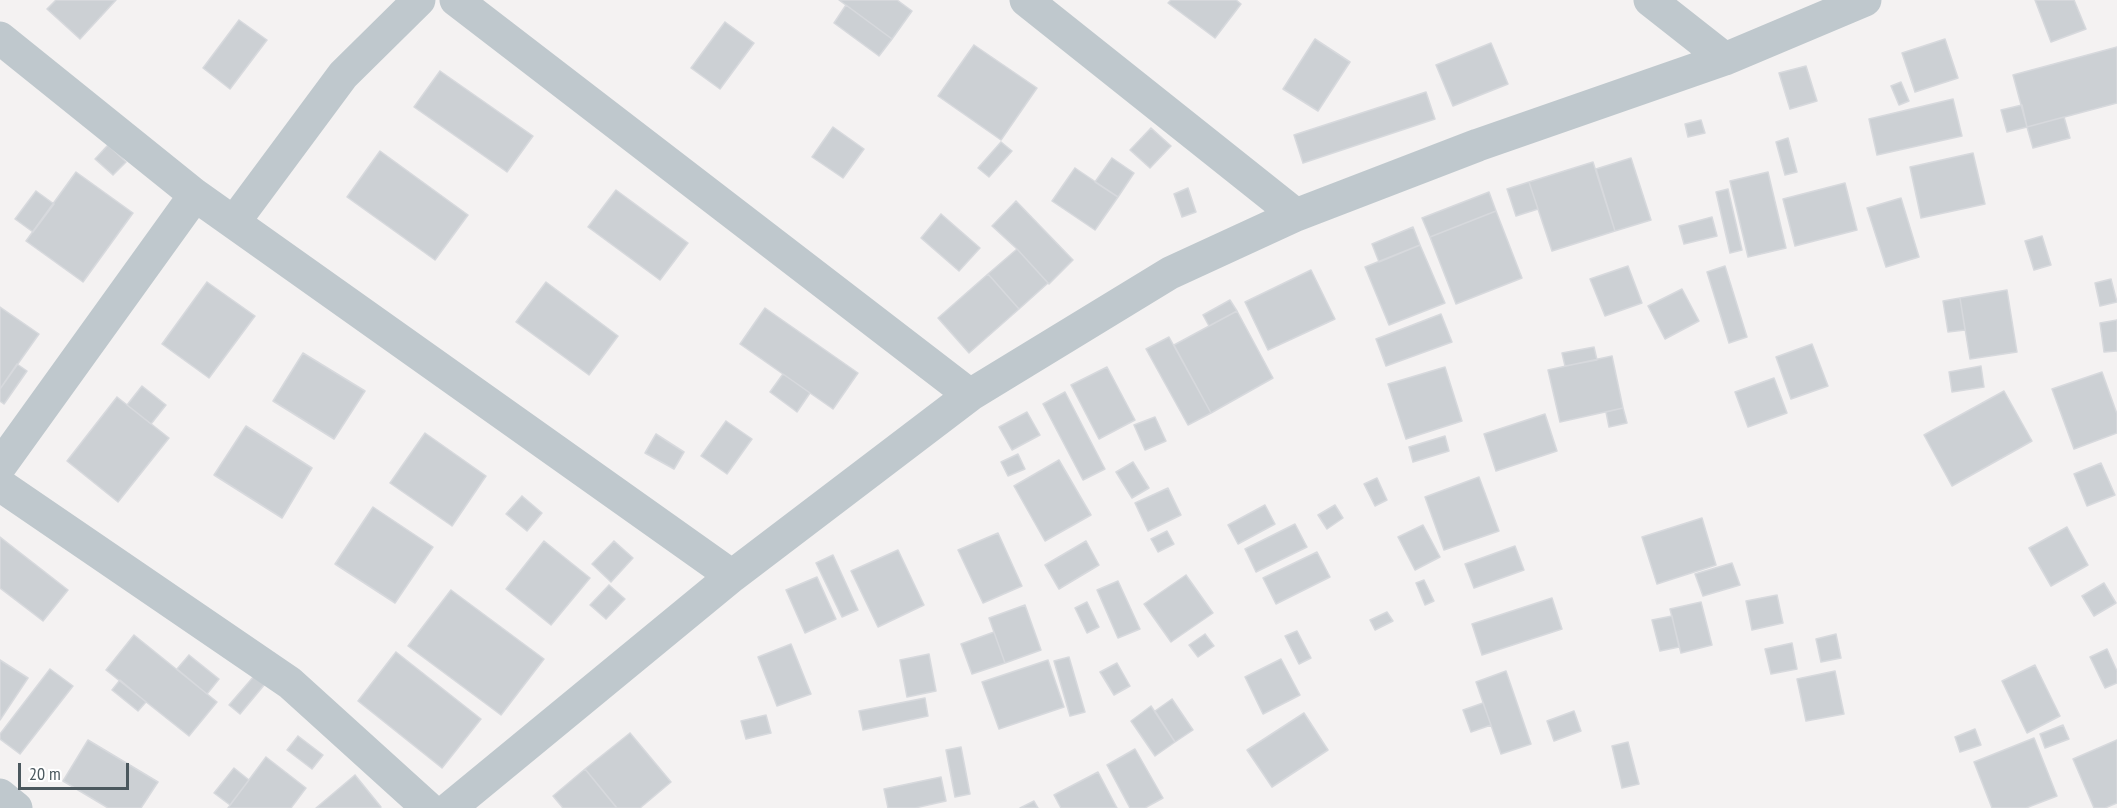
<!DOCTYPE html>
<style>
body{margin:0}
#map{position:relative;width:2117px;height:808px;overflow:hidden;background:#f4f2f2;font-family:"PT Sans Narrow",sans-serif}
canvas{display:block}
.scale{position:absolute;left:18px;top:763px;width:111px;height:27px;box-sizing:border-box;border:3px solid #4b585e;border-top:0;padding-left:8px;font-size:18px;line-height:21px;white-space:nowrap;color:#4b585e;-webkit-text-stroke:4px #fff;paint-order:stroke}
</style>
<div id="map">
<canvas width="2117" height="808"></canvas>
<div class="scale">20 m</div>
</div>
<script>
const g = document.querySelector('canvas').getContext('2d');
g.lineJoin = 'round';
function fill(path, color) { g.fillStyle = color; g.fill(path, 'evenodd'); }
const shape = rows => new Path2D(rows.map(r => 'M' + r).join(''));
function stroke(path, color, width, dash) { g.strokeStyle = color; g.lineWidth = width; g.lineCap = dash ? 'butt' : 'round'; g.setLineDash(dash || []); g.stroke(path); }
const building = shape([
 [56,0,116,0,80,39,47,9,56,0],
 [839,0,897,0,912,11,892,39,839,0],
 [1171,0,1236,0,1241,4,1215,38,1168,3,1171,0],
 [2035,0,2074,0,2086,29,2051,42,2035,0],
 [846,5,892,39,879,56,834,23,846,5],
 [239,20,267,40,230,89,203,68,239,20],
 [725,22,754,43,720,89,691,68,725,22],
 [1315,39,1350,62,1318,111,1283,89,1315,39],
 [1945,39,1958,78,1915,92,1902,53,1945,39],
 [1491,43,1508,84,1453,106,1436,65,1491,43],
 [974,45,1037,88,1001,140,938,96,974,45],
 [2117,47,2117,103,2027,127,2013,75,2117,47],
 [1806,66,1817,101,1790,109,1779,73,1806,66],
 [440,71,533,136,507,172,414,107,440,71],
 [1901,82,1909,101,1899,105,1891,86,1901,82],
 [1426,92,1435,119,1303,163,1294,135,1426,92],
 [1953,99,1962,136,1877,155,1869,119,1953,99],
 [2022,105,2027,127,2007,132,2001,110,2022,105],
 [2064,117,2070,138,2033,148,2027,127,2064,117],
 [1701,120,1705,133,1688,137,1685,124,1701,120],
 [833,127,864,149,843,178,812,157,833,127],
 [1151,128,1171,146,1150,168,1130,150,1151,128],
 [1788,138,1797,172,1785,175,1776,142,1788,138],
 [1001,142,1012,151,989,177,978,168,1001,142],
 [108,145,126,162,113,175,95,159,108,145],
 [380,151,468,215,435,260,347,197,380,151],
 [1973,153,1985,204,1921,218,1910,167,1973,153],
 [1112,158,1134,173,1118,197,1095,182,1112,158],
 [1631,158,1651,220,1615,231,1596,169,1631,158],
 [1593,162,1615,231,1552,251,1529,182,1593,162],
 [1075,168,1118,197,1095,230,1052,201,1075,168],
 [76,172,133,213,83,282,26,241,76,172],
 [1768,172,1786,248,1748,257,1730,181,1768,172],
 [1529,182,1538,209,1516,216,1507,189,1529,182],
 [1845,183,1857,230,1795,246,1783,199,1845,183],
 [1188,188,1196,212,1182,217,1174,194,1188,188],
 [1728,189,1742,250,1730,253,1716,192,1728,189],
 [616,190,688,243,660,280,588,227,616,190],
 [36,191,54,204,33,232,15,219,36,191],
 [1489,192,1496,211,1430,237,1422,218,1489,192],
 [1901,198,1919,257,1886,267,1867,208,1901,198],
 [1016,201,1073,260,1049,284,1017,249,992,226,1016,201],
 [1496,211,1522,278,1456,304,1430,237,1496,211],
 [941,214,980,248,959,271,921,238,941,214],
 [1712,217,1717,236,1684,244,1679,226,1712,217],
 [1413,227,1420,245,1379,262,1372,244,1413,227],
 [2042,236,2051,265,2034,270,2025,241,2042,236],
 [1420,245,1445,303,1389,325,1365,267,1420,245],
 [1017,249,1048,283,1019,309,988,274,1017,249],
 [1628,266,1642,303,1605,316,1590,279,1628,266],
 [1725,266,1747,337,1729,343,1707,272,1725,266],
 [1311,270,1335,319,1268,350,1245,302,1311,270],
 [988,274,1019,309,969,353,938,318,988,274],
 [2111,279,2117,302,2100,306,2095,283,2111,279],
 [207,282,255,316,209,378,162,344,207,282],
 [546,282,618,336,589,375,516,322,546,282],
 [1682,289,1699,321,1665,339,1648,306,1682,289],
 [2007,290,2017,352,1970,359,1960,298,2007,290],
 [1960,298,1965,330,1948,332,1943,301,1960,298],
 [1230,300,1237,311,1209,326,1203,315,1230,300],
 [0,307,39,334,0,389,0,307],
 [765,308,858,373,833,409,740,344,765,308],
 [1237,311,1273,378,1211,413,1174,345,1237,311],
 [1441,314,1452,342,1386,366,1376,339,1441,314],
 [2117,320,2117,351,2104,352,2100,323,2117,320],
 [1169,337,1211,413,1188,425,1146,349,1169,337],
 [1812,344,1828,386,1791,399,1776,357,1812,344],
 [1594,347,1597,360,1565,366,1562,353,1594,347],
 [303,353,365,391,334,439,273,401,303,353],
 [1612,356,1623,408,1560,422,1548,370,1612,356],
 [17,364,27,371,4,404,0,401,0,389,17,364],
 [1981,366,1984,387,1952,392,1949,372,1981,366],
 [1107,367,1135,420,1099,439,1071,385,1107,367],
 [1445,367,1462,421,1406,439,1388,384,1445,367],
 [2102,372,2117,414,2117,433,2074,449,2052,389,2102,372],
 [783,374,810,393,797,412,770,392,783,374],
 [1774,378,1787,413,1748,427,1735,392,1774,378],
 [142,386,166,405,151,424,127,405,142,386],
 [2004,391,2032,441,1952,486,1924,435,2004,391],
 [1065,392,1105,469,1083,480,1043,404,1065,392],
 [117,397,169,438,118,502,67,461,117,397],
 [1623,408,1627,423,1609,427,1606,412,1623,408],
 [1027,412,1040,435,1012,450,999,427,1027,412],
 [1545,414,1557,451,1496,471,1484,434,1545,414],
 [1155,417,1166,441,1145,450,1134,425,1155,417],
 [726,421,752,439,727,474,701,456,726,421],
 [246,426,312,468,282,518,214,475,246,426],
 [425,433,486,476,452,526,390,483,425,433],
 [656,434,684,452,674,469,645,453,656,434],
 [1445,436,1449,451,1413,462,1409,447,1445,436],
 [1018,454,1025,469,1008,476,1001,462,1018,454],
 [1059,460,1091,515,1045,541,1014,486,1059,460],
 [1133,462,1149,488,1132,498,1116,472,1133,462],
 [2101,463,2115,495,2087,506,2074,474,2101,463],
 [1479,477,1499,531,1444,550,1425,497,1479,477],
 [1377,478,1387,500,1375,506,1364,484,1377,478],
 [1168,488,1181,515,1148,531,1135,503,1168,488],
 [522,496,542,513,527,531,506,514,522,496],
 [1265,505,1275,524,1238,544,1228,525,1265,505],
 [1335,505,1343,518,1327,529,1318,515,1335,505],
 [373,507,433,547,395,603,335,564,373,507],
 [1702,518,1716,565,1657,584,1642,537,1702,518],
 [1295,524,1307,547,1256,572,1245,549,1295,524],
 [1423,525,1440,557,1415,570,1398,537,1423,525],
 [2067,527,2088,565,2051,586,2029,548,2067,527],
 [1167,531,1174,544,1158,552,1151,539,1167,531],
 [998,533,1022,586,983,603,958,550,998,533],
 [0,537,68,590,43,621,0,588,0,537],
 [544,541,590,578,551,625,506,589,544,541],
 [614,541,633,558,611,582,592,564,614,541],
 [1086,541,1099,565,1059,589,1045,565,1086,541],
 [1515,546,1524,570,1474,588,1465,564,1515,546],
 [898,550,924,605,878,627,851,571,898,550],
 [1317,552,1330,577,1276,604,1263,578,1317,552],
 [833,555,858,610,842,617,816,563,833,555],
 [1732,563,1740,585,1703,596,1695,574,1732,563],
 [1186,575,1213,613,1171,642,1144,604,1186,575],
 [817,577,836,619,805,633,786,590,817,577],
 [1424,580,1434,601,1425,605,1416,583,1424,580],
 [1118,581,1140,629,1118,638,1097,590,1118,581],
 [2104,583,2116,603,2094,616,2082,596,2104,583],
 [609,585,625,599,606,619,590,605,609,585],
 [451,590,544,659,501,715,408,646,451,590],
 [1777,595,1783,623,1752,630,1746,601,1777,595],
 [1552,598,1562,629,1482,655,1472,624,1552,598],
 [1087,602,1099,627,1087,633,1075,608,1087,602],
 [1701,602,1712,645,1681,653,1670,609,1701,602],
 [1025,605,1041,650,1005,663,989,618,1025,605],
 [1387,612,1393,621,1375,630,1370,620,1387,612],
 [1672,616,1679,647,1660,651,1652,620,1672,616],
 [1297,631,1311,658,1299,664,1285,636,1297,631],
 [994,632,1005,663,972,674,961,644,994,632],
 [1205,634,1214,646,1198,657,1189,645,1205,634],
 [1836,634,1841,658,1821,662,1816,639,1836,634],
 [134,635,217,702,189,736,106,670,134,635],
 [1792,643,1797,669,1771,674,1765,649,1792,643],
 [791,644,811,694,777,706,758,657,791,644],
 [2107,649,2117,671,2117,683,2105,688,2090,657,2107,649],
 [396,652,481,719,442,768,358,701,396,652],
 [929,654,936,691,907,697,900,660,929,654],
 [189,655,219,679,207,694,177,669,189,655],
 [1069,657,1085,712,1070,716,1054,661,1069,657],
 [1281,659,1300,695,1263,714,1245,677,1281,659],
 [0,660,28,678,0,720,0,660],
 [1048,660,1064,707,999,729,982,682,1048,660],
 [1117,663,1130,686,1114,695,1100,672,1117,663],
 [2035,665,2060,716,2027,733,2002,681,2035,665],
 [50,669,73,686,20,754,0,739,0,734,50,669],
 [1506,671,1531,744,1501,754,1476,682,1506,671],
 [1835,671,1844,714,1806,721,1797,679,1835,671],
 [255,675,265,684,240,714,229,705,255,675],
 [120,680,146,702,138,711,112,690,120,680],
 [925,698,928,716,863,730,859,711,925,698],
 [1172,699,1193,730,1175,742,1155,711,1172,699],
 [1483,703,1491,725,1471,732,1463,710,1483,703],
 [1151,706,1175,742,1155,756,1131,721,1151,706],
 [1574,711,1581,731,1554,741,1547,721,1574,711],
 [1304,713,1328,750,1272,787,1247,750,1304,713],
 [766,715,771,733,746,739,741,721,766,715],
 [2063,725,2069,739,2045,748,2040,734,2063,725],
 [1975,729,1981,745,1960,752,1955,737,1975,729],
 [630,733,671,782,640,808,617,808,585,769,630,733],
 [298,736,323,755,312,769,287,750,298,736],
 [2034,738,2057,796,2026,808,1992,808,1974,762,2034,738],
 [88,740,158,782,141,808,108,808,63,781,88,740],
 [2117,740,2117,803,2105,808,2094,808,2073,759,2117,740],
 [1628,742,1639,784,1622,788,1612,746,1628,742],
 [961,747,970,794,955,797,946,750,961,747],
 [1135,749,1163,798,1145,808,1130,808,1107,765,1135,749],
 [266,757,306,788,291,808,228,808,266,757],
 [234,768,249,780,230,805,214,793,234,768],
 [585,769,616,807,615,808,563,808,553,796,585,769],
 [1098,772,1117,808,1061,808,1054,795,1098,772],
 [355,775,381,807,380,808,316,808,355,775],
 [941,777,946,801,915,808,888,808,884,789,941,777],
 [1034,801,1038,808,1020,808,1034,801]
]);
fill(building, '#ccd0d4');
stroke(building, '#d7d9dd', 1.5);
stroke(shape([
 [456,0,970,395],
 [1026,0,1296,215],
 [1650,0,1725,59],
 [0,38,195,195,732,576],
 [234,222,343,75,419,0],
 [0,466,195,195],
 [0,485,290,683,428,808],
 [0,795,16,808],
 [450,808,732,576,970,395,1170,273,1296,215,1478,145,1725,59,1865,0]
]), '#bfc8cd', 33);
</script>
